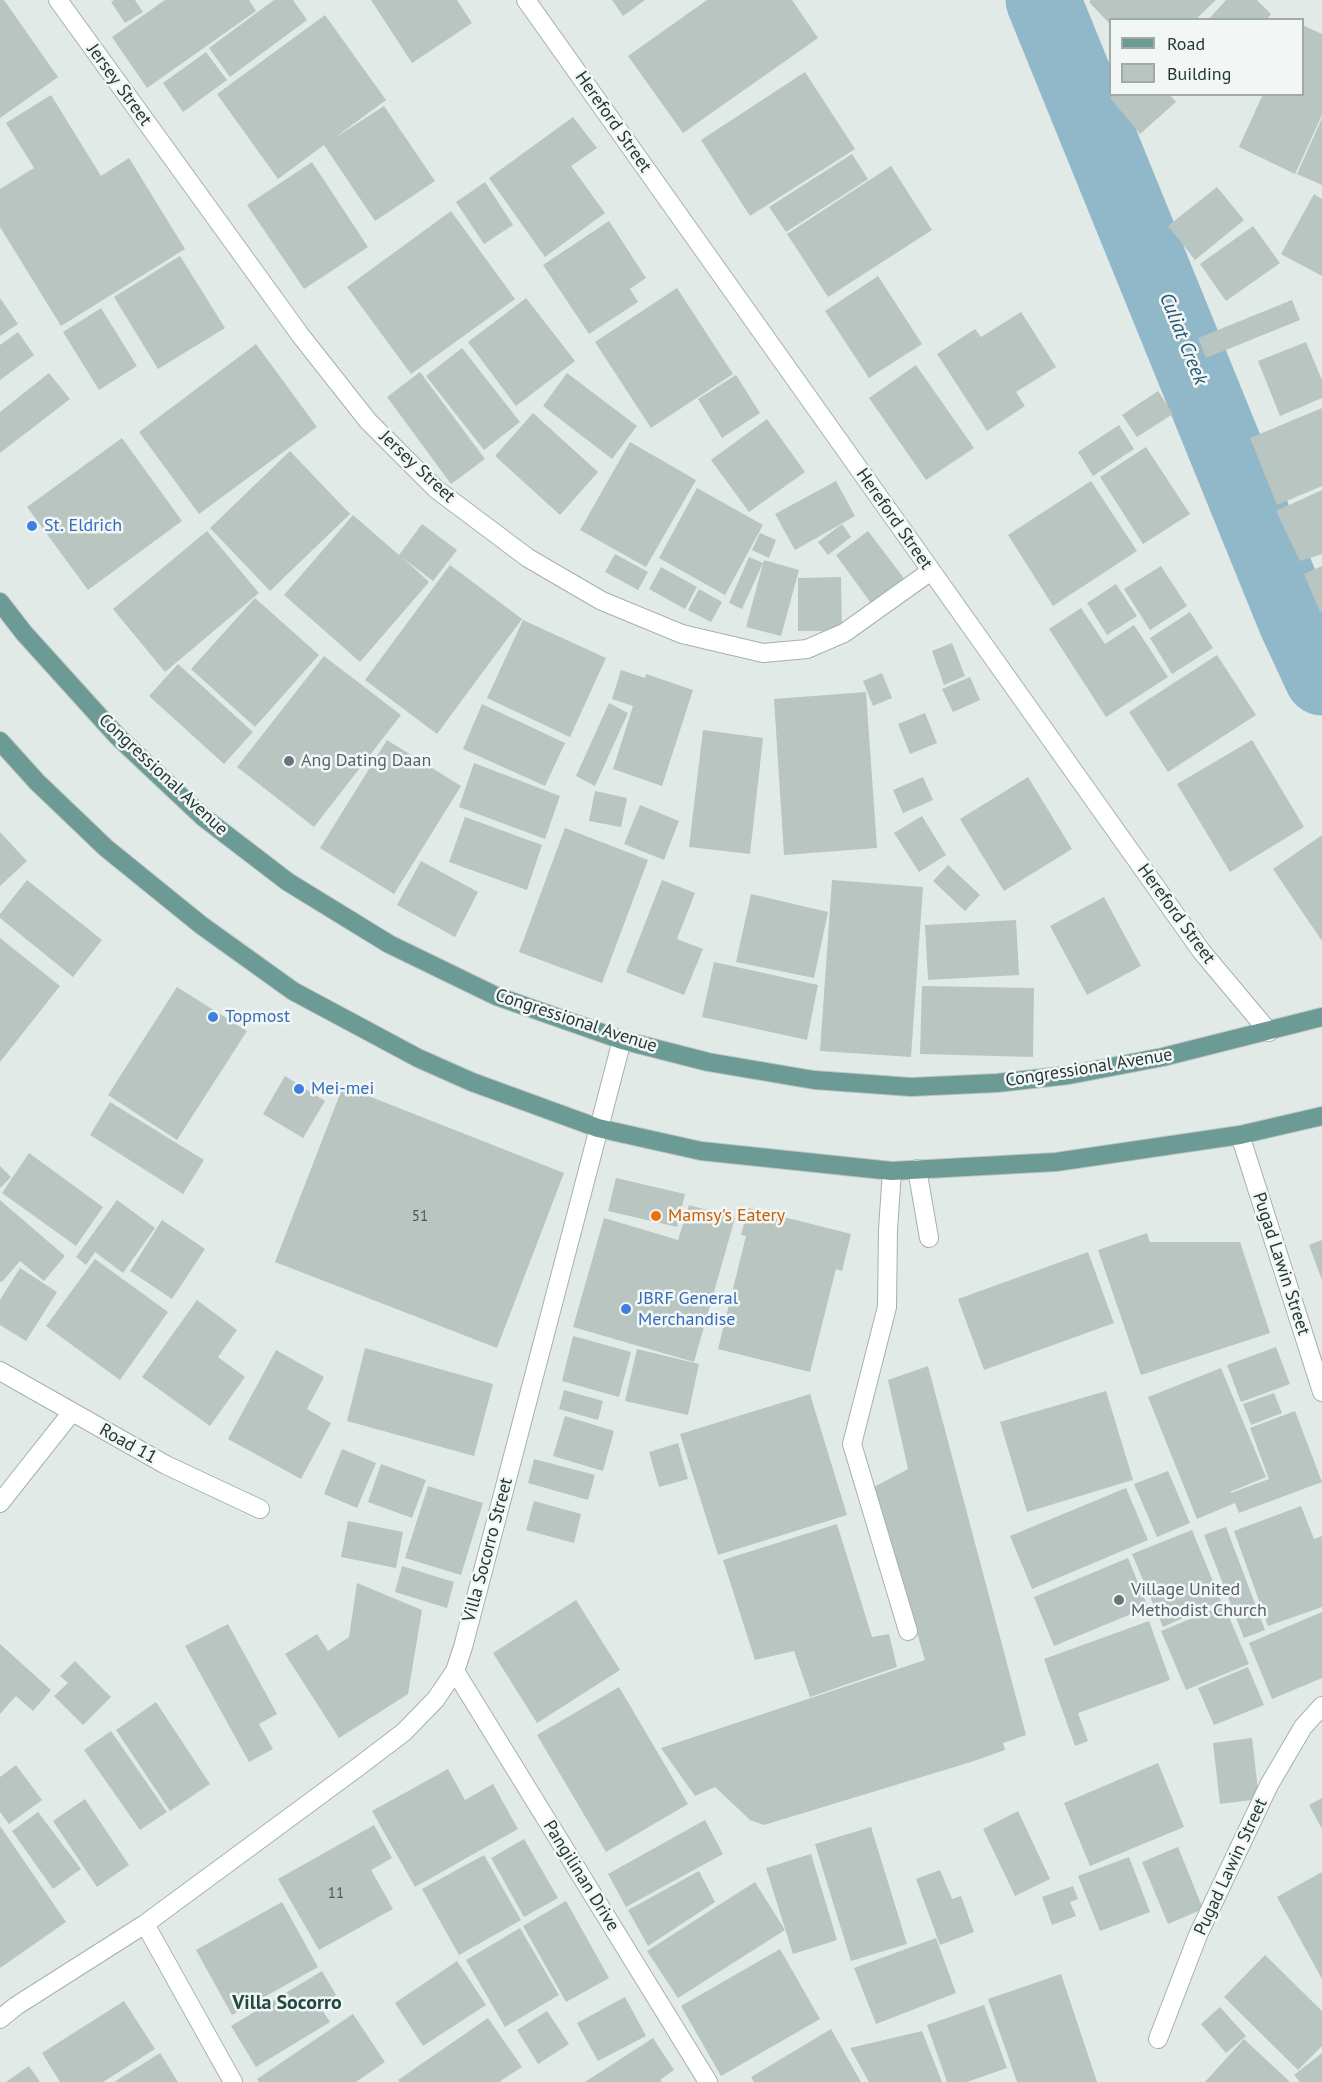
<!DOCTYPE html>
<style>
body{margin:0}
#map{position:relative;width:1322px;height:2082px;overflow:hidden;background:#e2eae8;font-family:"PT Sans",sans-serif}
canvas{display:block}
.legend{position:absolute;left:1109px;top:18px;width:195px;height:78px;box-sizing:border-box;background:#f2f7f5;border:2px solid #a0aba9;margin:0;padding:8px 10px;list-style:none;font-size:18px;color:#243937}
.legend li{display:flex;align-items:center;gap:12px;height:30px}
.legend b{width:30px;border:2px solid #a0aba9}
</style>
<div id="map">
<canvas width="1322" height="2082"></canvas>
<ul class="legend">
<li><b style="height:8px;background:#6c9a95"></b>Road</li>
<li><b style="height:16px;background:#b8c5c1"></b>Building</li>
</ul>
</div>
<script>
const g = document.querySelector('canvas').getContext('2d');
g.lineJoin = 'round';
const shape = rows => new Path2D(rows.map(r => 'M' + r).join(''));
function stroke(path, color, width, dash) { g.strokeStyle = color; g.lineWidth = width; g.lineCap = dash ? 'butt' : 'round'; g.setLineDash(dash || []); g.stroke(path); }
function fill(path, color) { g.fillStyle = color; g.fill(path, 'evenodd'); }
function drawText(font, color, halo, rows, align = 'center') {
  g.font = font + ' "PT Sans",sans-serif'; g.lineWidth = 5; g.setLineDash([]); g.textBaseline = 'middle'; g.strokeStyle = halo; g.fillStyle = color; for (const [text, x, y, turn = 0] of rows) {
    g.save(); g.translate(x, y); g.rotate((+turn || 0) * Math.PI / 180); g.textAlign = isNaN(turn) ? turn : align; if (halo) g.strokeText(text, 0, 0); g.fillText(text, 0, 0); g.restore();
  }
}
stroke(shape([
 [1043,0,1296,622,1322,678]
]), '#91b8c9', 75);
fill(shape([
 [0,0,4,0,58,77,0,118],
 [114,0,135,0,143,12,125,23,111,2],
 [165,0,249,0,256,11,147,88,112,37],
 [274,0,293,0,307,20,230,77,209,48],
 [371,0,457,0,472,23,412,63],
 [612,0,645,0,623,16],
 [707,0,792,0,818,38,683,133,628,56],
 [1091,0,1216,0,1195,20,1110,20,1110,24,1089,2],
 [1226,0,1257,0,1271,14,1266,20,1208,20],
 [325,15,386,100,333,139,384,106,435,181,375,221,324,145,278,179,217,94],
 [1302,25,1322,34,1322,115,1295,174,1239,147,1263,94,1302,94],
 [206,52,227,80,183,112,163,83],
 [805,72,855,149,750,216,701,140],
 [1114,94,1169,94,1176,102,1140,134,1110,98],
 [51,95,101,176,129,158,185,249,61,326,0,227,0,189,34,168,6,123],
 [573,117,597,148,571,166,605,213,545,257,489,178],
 [1322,118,1322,185,1297,174],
 [852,154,868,179,786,232,769,207],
 [312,162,368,247,304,289,247,205],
 [891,166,932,230,828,297,787,234],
 [485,182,513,225,484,244,456,202],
 [1217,187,1244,220,1195,260,1168,226],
 [1314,194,1322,199,1322,276,1281,254],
 [451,211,515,299,411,374,347,287],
 [609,221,646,278,630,289,638,302,589,334,543,265],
 [1253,226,1280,263,1226,301,1200,264],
 [180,256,225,328,158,369,114,297],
 [878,276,922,344,869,378,825,311],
 [677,288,733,374,651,428,595,342],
 [0,298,18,324,0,336],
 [526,298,575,361,516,406,468,342],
 [1292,300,1300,320,1206,358,1198,338],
 [101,308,137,366,99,390,63,332],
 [1021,312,1056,367,1016,392,1025,406,987,431,937,354,975,329,981,337],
 [18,332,34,355,0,380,0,345],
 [1306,342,1322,380,1322,398,1280,416,1258,361],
 [256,344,317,427,199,514,139,432],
 [462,348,520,422,484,450,426,376],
 [916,365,974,448,926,480,869,398],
 [420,372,485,459,451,484,387,397],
 [49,373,70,399,0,453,0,412],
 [567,373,637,426,612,459,543,406],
 [736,375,760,413,722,438,698,399],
 [1158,391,1173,414,1137,437,1122,415],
 [1322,408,1322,486,1277,505,1250,438],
 [533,413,598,472,560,515,495,456],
 [767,419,805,472,749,512,711,460],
 [1119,425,1134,449,1093,476,1078,452],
 [122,438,182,521,88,590,27,507],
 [630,442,696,480,646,567,580,530],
 [1146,447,1190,514,1143,544,1100,477],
 [290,451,350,514,270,591,210,528],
 [836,481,855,516,795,550,775,514],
 [1091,481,1137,551,1053,606,1008,535],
 [697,488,763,525,725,595,659,558],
 [1322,490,1322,554,1300,561,1276,511],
 [353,515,399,555,422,524,457,550,433,581,403,558,429,582,360,662,284,595],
 [842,524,851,537,828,555,818,542],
 [207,531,259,593,165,672,113,609],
 [868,531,906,581,873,606,836,555],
 [760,533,776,540,769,558,752,550],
 [615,554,648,572,638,590,605,572],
 [749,557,763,563,742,609,729,603],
 [764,560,799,570,781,636,746,627],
 [450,565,522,619,437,734,365,680],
 [1161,566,1187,606,1150,630,1124,589],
 [1322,566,1322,611,1320,612,1304,574],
 [661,567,697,587,685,609,649,589],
 [841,577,842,631,798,631,798,578],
 [1116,584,1137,616,1107,635,1087,603],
 [699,589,722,602,711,622,688,610],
 [255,598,319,655,255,727,191,669],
 [1081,608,1105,644,1134,625,1168,677,1106,717,1049,629],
 [1190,612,1213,648,1172,674,1150,638],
 [523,620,606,658,570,737,487,698],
 [952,643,965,676,944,685,932,651],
 [1217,655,1256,715,1168,772,1129,712],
 [324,656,401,715,314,827,237,767],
 [178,664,253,732,224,764,149,696],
 [621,670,645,678,646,674,693,690,662,786,613,769,633,706,612,699],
 [882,673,892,698,873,706,863,681],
 [970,677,980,700,953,712,942,689],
 [866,692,877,848,784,855,774,699],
 [609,703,628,713,595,786,576,776],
 [482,704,565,743,545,786,463,749],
 [925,713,937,743,910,754,898,724],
 [703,730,763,738,750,854,689,847],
 [387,740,461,786,394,894,320,848],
 [1252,740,1304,827,1230,872,1177,784],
 [474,763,560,796,545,839,459,807],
 [923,777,933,800,903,813,893,790],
 [1028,777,1072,849,1004,891,960,819],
 [595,791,627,798,621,827,589,821],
 [640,805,679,821,664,860,624,844],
 [922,816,946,855,919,872,894,833],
 [465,817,542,845,527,890,449,862],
 [565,828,648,860,602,983,519,952],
 [0,832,27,861,0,886],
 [1322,835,1322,941,1273,869],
 [421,861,478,892,455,937,397,905],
 [948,865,980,895,965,911,933,881],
 [27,880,102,940,73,977,0,918,0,914],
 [662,880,695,893,677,939,703,949,684,995,626,972],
 [832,880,923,887,911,1057,820,1051],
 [751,894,828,912,814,978,736,962],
 [1104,897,1141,966,1087,995,1050,926],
 [1016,920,1019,975,928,980,925,925],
 [0,938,60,986,0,1062],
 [714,962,818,985,807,1040,702,1017],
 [922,986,1034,988,1033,1057,920,1054],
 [177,987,247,1031,177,1140,108,1095],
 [285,1076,325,1101,303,1138,263,1114],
 [343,1086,564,1173,497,1348,275,1262],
 [110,1102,204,1160,183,1194,90,1135],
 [29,1153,103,1207,76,1246,2,1193],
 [0,1166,11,1177,0,1188],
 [616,1178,685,1194,677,1227,608,1211],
 [0,1200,65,1256,44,1281,20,1261,2,1282,0,1281],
 [117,1200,155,1228,123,1273,95,1252,86,1265,76,1257],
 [689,1205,735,1218,694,1362,573,1327,604,1218,678,1240],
 [748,1208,851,1234,842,1271,836,1269,810,1372,718,1349,746,1236,741,1235],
 [162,1220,205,1249,172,1299,130,1271],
 [1147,1233,1150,1242,1240,1242,1270,1333,1141,1375,1098,1250],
 [1322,1240,1322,1280,1309,1245],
 [1088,1252,1114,1323,984,1370,958,1299],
 [95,1259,168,1312,120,1380,46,1326],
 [20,1268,57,1292,26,1341,0,1325,0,1300],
 [197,1300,237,1330,218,1357,245,1377,210,1426,142,1377],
 [573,1336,631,1352,619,1397,562,1381],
 [1276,1347,1290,1384,1241,1402,1227,1365],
 [365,1348,493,1384,474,1456,347,1421],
 [637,1349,699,1364,688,1415,625,1401],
 [276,1350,324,1377,307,1409,331,1423,301,1479,228,1439],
 [928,1366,1026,1735,1003,1743,1005,1750,971,1762,764,1825,750,1820,715,1787,695,1796,661,1748,925,1660,874,1487,908,1469,888,1380],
 [1221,1368,1266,1477,1230,1492,1231,1493,1269,1479,1250,1428,1295,1411,1322,1482,1239,1513,1235,1503,1197,1519,1148,1397],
 [564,1390,603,1401,598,1420,559,1409],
 [1106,1391,1133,1480,1027,1512,1000,1422],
 [1274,1393,1282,1413,1251,1425,1243,1404],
 [810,1394,847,1515,718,1555,680,1434],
 [565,1416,614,1431,603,1471,553,1456],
 [678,1443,688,1479,659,1487,649,1452],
 [342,1449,376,1463,357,1508,324,1494],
 [534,1459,595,1475,588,1500,528,1483],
 [381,1464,426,1480,412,1518,368,1502],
 [1168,1471,1190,1523,1157,1537,1134,1484],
 [428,1486,483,1503,461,1575,405,1558],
 [1126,1488,1148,1540,1032,1589,1010,1536],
 [534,1501,581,1514,574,1543,526,1530],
 [1301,1506,1314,1539,1322,1536,1322,1607,1268,1626,1234,1531],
 [348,1521,403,1532,396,1568,341,1557],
 [837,1524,872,1637,889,1634,897,1667,810,1697,794,1651,755,1660,723,1560],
 [1226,1527,1265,1630,1244,1638,1204,1535],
 [1192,1530,1221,1601,1163,1627,1132,1554],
 [1128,1558,1148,1607,1054,1646,1034,1597],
 [402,1566,454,1582,447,1608,395,1592],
 [357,1583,422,1610,408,1694,339,1738,285,1654,317,1634,328,1651,349,1637],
 [576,1600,620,1670,537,1723,493,1653],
 [1224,1605,1249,1664,1186,1690,1161,1631],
 [1322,1612,1322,1678,1272,1699,1249,1643],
 [1149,1621,1170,1680,1078,1713,1088,1741,1075,1746,1044,1659],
 [228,1624,277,1714,259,1724,273,1749,249,1762,185,1646],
 [0,1644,51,1690,33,1711,16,1696,0,1714],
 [75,1661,111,1697,83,1725,54,1696,68,1683,60,1676],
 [1248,1667,1264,1705,1214,1725,1198,1688],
 [619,1687,688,1804,606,1852,537,1735],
 [156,1702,210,1784,170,1811,116,1730],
 [111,1731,167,1812,140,1830,84,1750],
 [1252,1738,1259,1799,1220,1804,1213,1743],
 [1158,1763,1184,1827,1090,1866,1064,1803],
 [16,1765,42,1800,9,1824,0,1812,0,1777],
 [448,1769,465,1800,493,1784,518,1829,415,1887,372,1811],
 [1322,1798,1322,1829,1309,1805],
 [85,1799,129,1865,97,1887,53,1821],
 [1018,1811,1050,1879,1015,1896,983,1829],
 [38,1812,81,1869,53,1889,12,1831],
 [705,1820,723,1854,626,1907,608,1874],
 [374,1825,392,1858,371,1870,393,1909,319,1950,278,1879],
 [0,1826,66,1922,0,1968],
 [871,1827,907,1944,851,1961,815,1844],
 [524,1839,558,1898,524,1917,491,1858],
 [1178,1847,1203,1909,1168,1924,1142,1862],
 [811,1854,837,1940,793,1954,766,1868],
 [484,1855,521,1920,459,1955,422,1889],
 [1129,1857,1150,1912,1100,1931,1078,1876],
 [940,1870,952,1899,961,1896,974,1932,940,1945,916,1879],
 [699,1871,715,1902,648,1946,628,1910],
 [1322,1872,1322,1979,1277,1897],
 [755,1882,785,1930,678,1998,647,1951],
 [1073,1886,1078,1899,1070,1902,1076,1916,1052,1925,1042,1897],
 [566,1901,609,1978,566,2002,523,1926],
 [282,1902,318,1967,232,2015,196,1950],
 [520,1928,559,1995,505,2027,466,1960],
 [936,1938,956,1993,876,2024,854,1968],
 [780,1949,820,2019,721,2076,681,2006],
 [1265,1955,1322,2011,1322,2046,1298,2070,1224,1997],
 [457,1961,486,2005,423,2046,395,2003],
 [322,1971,336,1995,319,2005,330,2022,256,2067,231,2026],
 [1061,1974,1097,2082,1017,2082,988,1999],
 [625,1997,646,2036,598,2061,577,2023],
 [124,2001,155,2049,103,2082,60,2082,42,2053],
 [984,2005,1007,2068,967,2082,947,2082,927,2025],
 [1220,2007,1246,2036,1226,2053,1201,2024],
 [547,2011,569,2044,538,2064,517,2030],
 [353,2014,385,2062,356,2082,259,2082,257,2079],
 [488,2018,522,2067,499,2082,400,2082,398,2080],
 [831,2029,861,2082,754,2082,751,2077],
 [922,2031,942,2082,869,2082,850,2048],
 [653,2038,674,2070,660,2080,662,2082,585,2082],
 [1244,2039,1290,2082,1205,2082],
 [160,2053,178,2082,114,2082],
 [1322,2053,1322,2082,1300,2082,1294,2075],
 [29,2066,40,2082,6,2082]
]), '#b8c5c1');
const minor = shape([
 [58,0,301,336,368,421,436,489,528,558,602,601,682,634,763,653,807,649,844,633,931,571],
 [526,0,1202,952,1269,1032],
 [1240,1135,1322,1392],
 [917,1169,929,1238],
 [892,1171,888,1229,887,1307,852,1444,908,1631],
 [0,1371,166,1465,260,1509],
 [0,1503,72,1412],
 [455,1671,708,2082],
 [145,1924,233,2082],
 [0,2019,16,2006,145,1924,358,1767,404,1732,436,1699,455,1671,463,1647,622,1040],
 [1158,2039,1198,1935,1269,1785,1303,1727,1322,1706]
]);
const major = shape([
 [0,602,24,633,118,737,203,817,288,882,389,944,496,996,622,1040,708,1062,814,1080,911,1087,997,1083,1069,1075,1163,1057,1322,1017],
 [0,741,37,782,106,848,201,925,293,991,418,1058,472,1082,598,1128,701,1151,892,1171,1056,1162,1240,1135,1322,1116]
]);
stroke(minor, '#a5b1af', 20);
stroke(major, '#bdc4c3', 20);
stroke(minor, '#fff', 18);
stroke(major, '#6c9a95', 18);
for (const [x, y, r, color] of [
 [32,526,6,"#3f7fe0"],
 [289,761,6,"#6b7280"],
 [213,1017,6,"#3f7fe0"],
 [299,1089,6,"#3f7fe0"],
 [656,1216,6,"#e8710a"],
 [626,1309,6,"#3f7fe0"],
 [1119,1600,6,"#6b7280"]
]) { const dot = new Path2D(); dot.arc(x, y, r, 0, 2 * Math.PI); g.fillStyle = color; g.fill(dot); stroke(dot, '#f2f7f5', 2); }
drawText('15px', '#495c5a', null, [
 ["51",420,1217],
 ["11",336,1894]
]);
drawText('18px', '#243937', '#f2f7f5', [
 ["Jersey Street",119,85,54],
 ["Hereford Street",613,122,55],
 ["Jersey Street",417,467,43],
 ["Hereford Street",894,519,55],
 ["Congressional Avenue",163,775,43],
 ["Hereford Street",1176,914,54],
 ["Congressional Avenue",576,1021,18],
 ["Congressional Avenue",1089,1068,-9],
 ["Pugad Lawin Street",1281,1264,72],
 ["Road 11",128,1444,29],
 ["Villa Socorro Street",488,1550,-75],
 ["Pugad Lawin Street",1231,1867,-65],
 ["Pangilinan Drive",581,1876,58]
]);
drawText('18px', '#366cbe', '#f2f7f5', [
 ["St. Eldrich",44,526],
 ["Topmost",225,1017],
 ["Mei-mei",311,1089],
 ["JBRF General",638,1299],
 ["Merchandise",638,1320]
], 'left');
drawText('18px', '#5b616d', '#f2f7f5', [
 ["Ang Dating Daan",301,761],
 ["Village United",1131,1590],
 ["Methodist Church",1131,1611]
], 'left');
drawText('18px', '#c56008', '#f2f7f5', [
 ["Mamsy's Eatery",668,1216]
], 'left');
drawText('italic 20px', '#26576e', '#f2f7f5', [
 ["Culiat Creek",1183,339,68]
]);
drawText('bold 20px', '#234945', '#f2f7f5', [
 ["Villa Socorro",287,2003]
]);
</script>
